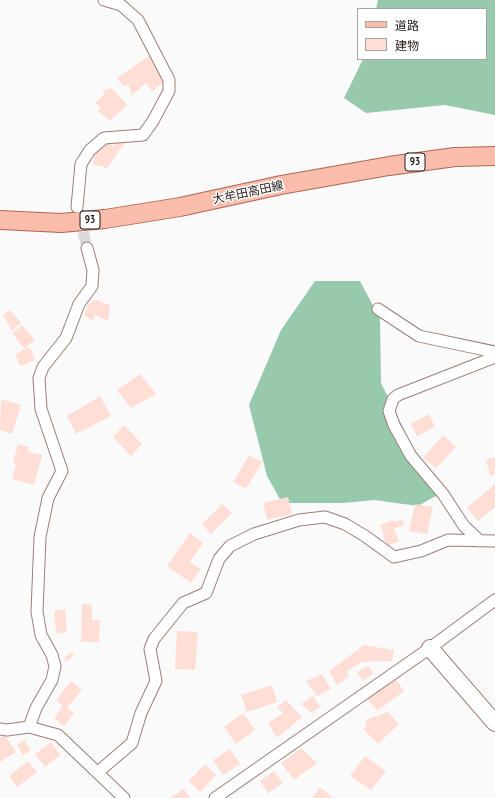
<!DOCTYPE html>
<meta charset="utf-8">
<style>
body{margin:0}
#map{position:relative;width:495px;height:798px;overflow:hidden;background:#fafafa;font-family:"PT Sans Narrow","Noto Sans JP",sans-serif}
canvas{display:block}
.legend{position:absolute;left:357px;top:8px;width:130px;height:52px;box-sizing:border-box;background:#fff;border:1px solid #a8a3a2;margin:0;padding:5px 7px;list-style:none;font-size:12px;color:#251a17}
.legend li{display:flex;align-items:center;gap:8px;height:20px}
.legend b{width:20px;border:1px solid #a8a3a2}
</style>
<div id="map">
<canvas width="495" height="798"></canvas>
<ul class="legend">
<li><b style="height:5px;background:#fabdac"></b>道路</li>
<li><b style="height:11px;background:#feded5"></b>建物</li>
</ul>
</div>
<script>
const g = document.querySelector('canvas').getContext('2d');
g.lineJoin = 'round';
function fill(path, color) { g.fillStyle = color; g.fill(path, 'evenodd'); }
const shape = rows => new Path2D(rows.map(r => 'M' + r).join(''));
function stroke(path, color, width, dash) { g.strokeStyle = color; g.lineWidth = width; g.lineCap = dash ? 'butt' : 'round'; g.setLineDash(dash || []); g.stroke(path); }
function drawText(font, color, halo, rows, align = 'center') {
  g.font = font + ' "PT Sans Narrow","Noto Sans JP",sans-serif'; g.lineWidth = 3; g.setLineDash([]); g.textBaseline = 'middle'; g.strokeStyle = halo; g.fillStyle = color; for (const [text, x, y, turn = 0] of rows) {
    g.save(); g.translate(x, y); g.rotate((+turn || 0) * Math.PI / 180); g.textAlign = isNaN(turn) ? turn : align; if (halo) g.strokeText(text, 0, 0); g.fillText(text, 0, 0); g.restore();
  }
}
fill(shape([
 [378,0,495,0,495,115,445,105,366,113,344,98,363,59,486,59,486,9,376,9],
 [315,281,360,281,380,319,381,383,418,458,441,493,418,506,374,500,344,503,282,503,267,476,249,405,281,330]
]), '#97caad');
fill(shape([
 [149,56,164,82,152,91,146,83,132,95,129,85,123,86,117,78],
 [112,88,127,105,110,121,98,111,101,108,95,103,104,95,103,90],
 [120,139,125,143,106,169,101,165,99,167,92,162,95,159,93,157,96,153,94,151,100,145,103,147,107,142,113,146],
 [96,300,110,305,108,321,95,315,93,320,84,316,89,303],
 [9,310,21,322,12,331,3,315],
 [22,325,35,340,24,349,12,333],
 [30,347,35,360,20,366,15,354],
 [140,374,156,394,131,408,117,390],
 [100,396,111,416,76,434,67,416],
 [1,399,21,405,12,434,0,430],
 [429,414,435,427,417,436,411,424],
 [124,425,142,444,131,456,113,437],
 [443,435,456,447,436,468,423,458],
 [18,444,29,447,28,452,42,455,34,485,12,479,16,465,13,463],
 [249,455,262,462,246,489,233,482],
 [495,457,495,474,490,476,486,460],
 [495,484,495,507,478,521,467,508],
 [288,497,292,514,267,520,263,503],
 [222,504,232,513,211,534,202,524],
 [415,504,433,507,427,534,409,531],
 [403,519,404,525,394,529,399,541,387,546,380,525,393,520,395,522],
 [190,533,203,543,190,562,201,569,191,583,167,566],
 [82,604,92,605,92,620,100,620,99,642,81,642],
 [65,609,67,632,56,633,54,611],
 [177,631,198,632,195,670,175,669],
 [364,645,394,650,392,661,362,662,347,671,349,676,337,685,329,671],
 [70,652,74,655,67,662,64,659],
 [368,666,374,673,363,681,357,672],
 [322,674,331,689,317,696,306,681],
 [395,678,404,691,377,711,367,698],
 [71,681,82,690,67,708,74,713,64,726,54,718,63,706,56,700],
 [272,685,277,702,247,712,241,695],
 [313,696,320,707,311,713,301,704],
 [286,700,302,717,277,738,268,723,283,713,277,707],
 [388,712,399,724,378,744,363,729,367,726,365,720],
 [243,713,255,730,236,744,224,727],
 [5,735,16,752,0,762,0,738],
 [24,740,31,750,23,755,17,745],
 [51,742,60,755,45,767,35,754],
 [301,748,317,763,294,780,281,763],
 [230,749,240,764,223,775,213,760],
 [365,756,386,771,371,790,350,776],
 [28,761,37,772,17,787,9,776],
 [205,764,216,775,200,792,189,781],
 [274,771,283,783,268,793,260,781],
 [320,787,333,798,312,798],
 [184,789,190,798,170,798]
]), '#feded5');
stroke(shape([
 [79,216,87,248]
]), '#dad8d8', 11, [11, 5.5]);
const street = shape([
 [77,207,81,164,90,150,104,138,143,135,153,121,169,91,169,80,138,20,121,5,104,0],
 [378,309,419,336,495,352],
 [480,541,464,526,443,494,411,456,394,425,389,411,393,399,398,395,495,357],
 [29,727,36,708,52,680,55,666,52,655,41,635,37,612,40,537,48,498,62,471,41,409,39,378,43,367,66,338,79,304,92,286,93,270,87,248],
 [0,729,7,730,29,727,58,735,124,798],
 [98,772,132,743,141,713,156,681,150,649,154,639,183,603,206,593,219,559,230,546,254,534,299,520,325,517,345,524,365,536,394,557,421,551,448,540,495,541],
 [215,798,430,648,495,600]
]);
const secondary = shape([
 [430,648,495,723]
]);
const primary = shape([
 [0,220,61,223,105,219,180,207,281,185,389,166,455,157,495,156]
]);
stroke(street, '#9b7f77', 13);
stroke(secondary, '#9b7f77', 18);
stroke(primary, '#ae6754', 20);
stroke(street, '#fff', 11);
stroke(secondary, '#fff', 16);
stroke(primary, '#fabdac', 18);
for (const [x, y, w] of [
 [415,162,20],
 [90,220,20]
]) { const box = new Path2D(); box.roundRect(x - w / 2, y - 9, w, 18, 3); g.fillStyle = '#fff'; g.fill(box); stroke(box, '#251a17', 1); }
drawText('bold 11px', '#251a17', null, [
 ["93",415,162],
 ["93",90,220]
]);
drawText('12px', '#251a17', '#fff', [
 ["大牟田高田線",248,193,-12]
]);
</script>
